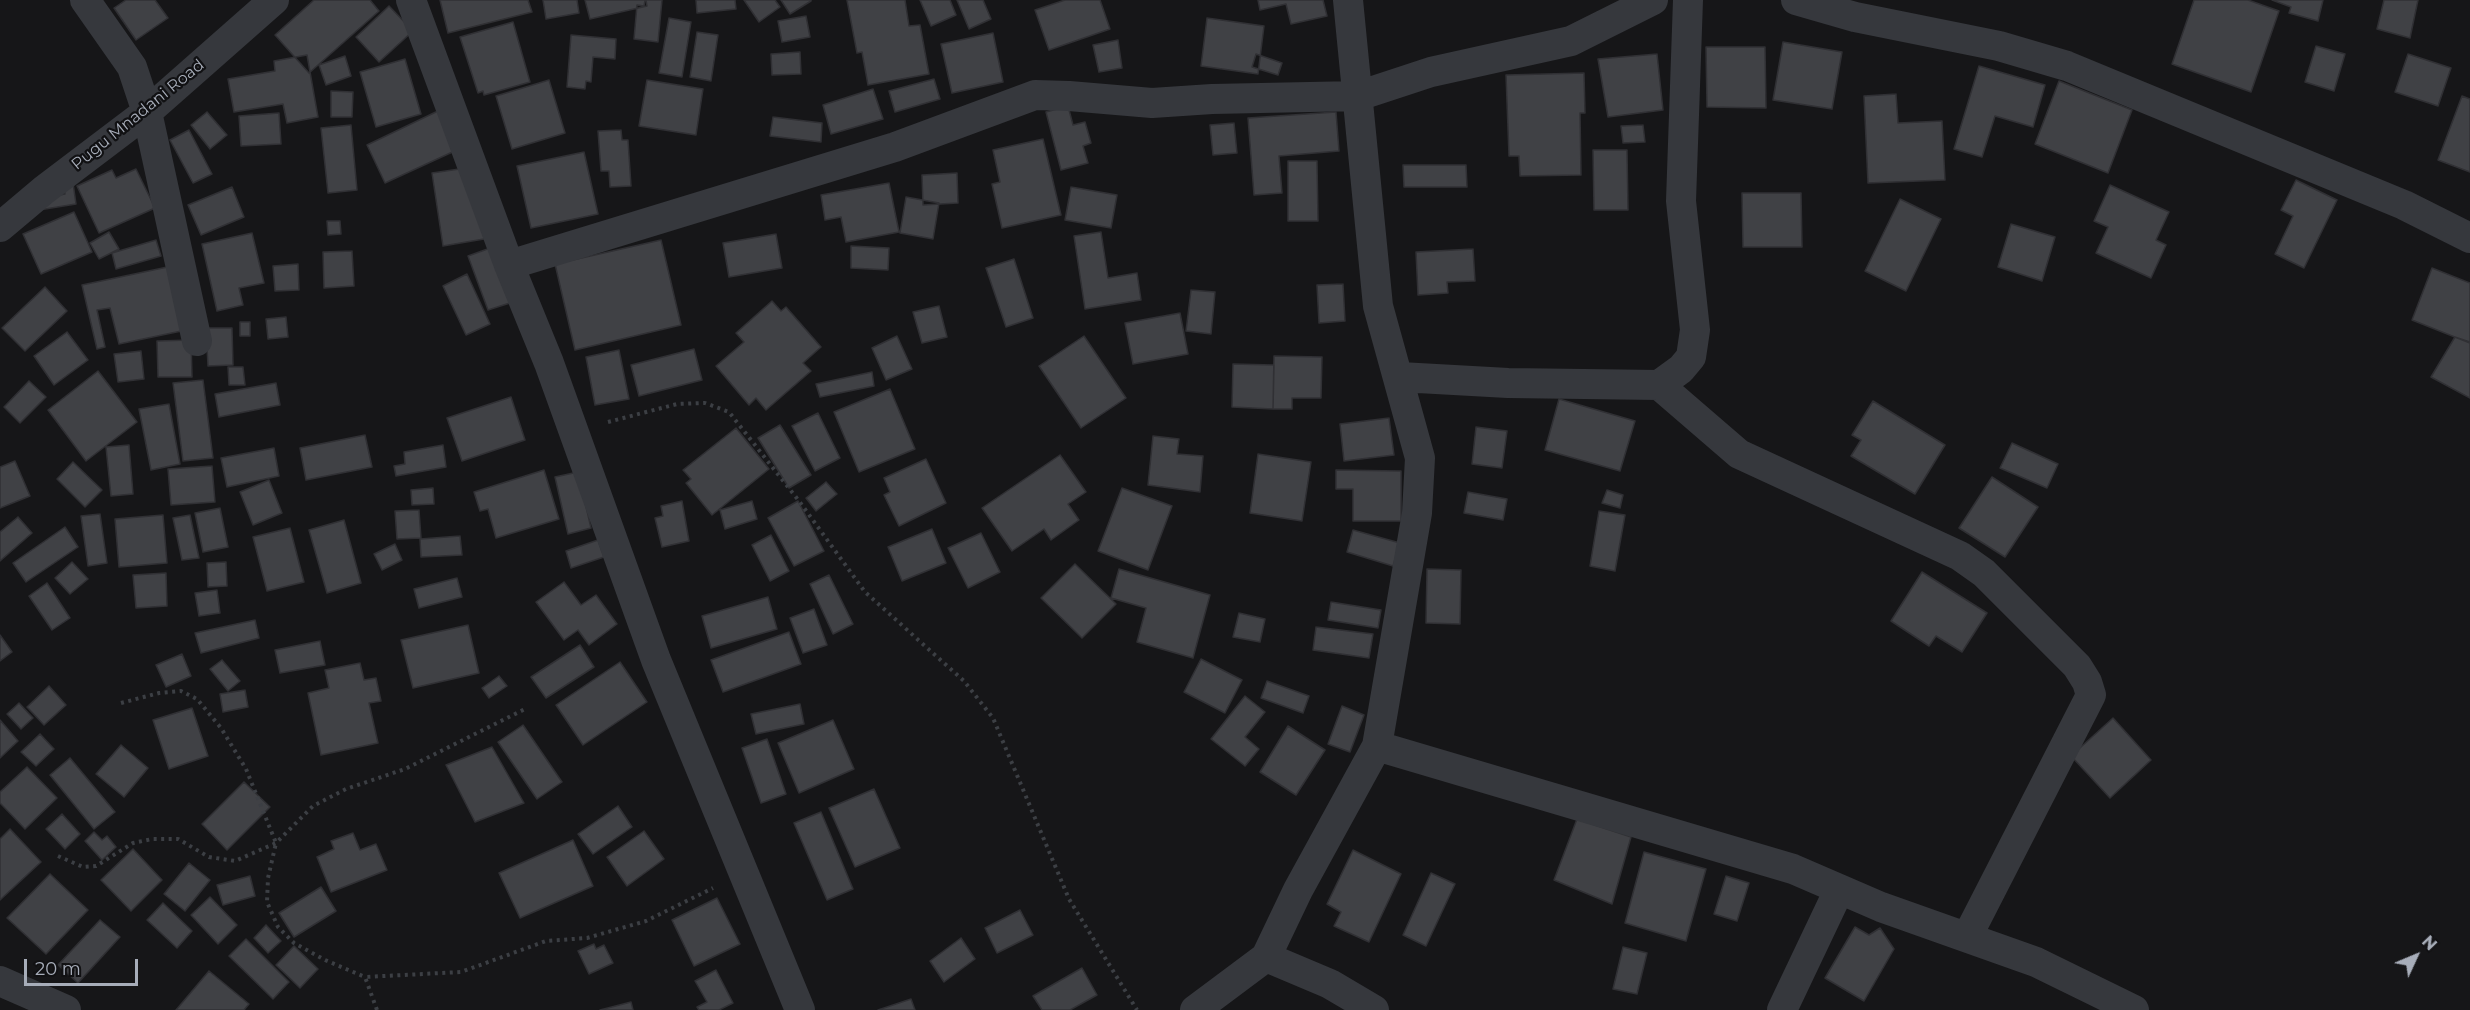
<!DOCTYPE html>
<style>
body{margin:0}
#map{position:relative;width:2470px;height:1010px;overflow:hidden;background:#161618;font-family:Montserrat,sans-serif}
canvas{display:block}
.north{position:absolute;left:2386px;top:926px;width:60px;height:60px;-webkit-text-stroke:4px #111113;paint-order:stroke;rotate:46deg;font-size:16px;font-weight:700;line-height:24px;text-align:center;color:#a7adb9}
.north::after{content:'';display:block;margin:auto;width:21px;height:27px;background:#a7adb9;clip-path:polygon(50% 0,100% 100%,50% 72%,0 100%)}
.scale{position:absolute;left:24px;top:959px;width:114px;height:27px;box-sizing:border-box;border:3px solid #a7adb9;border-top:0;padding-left:8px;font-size:18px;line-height:21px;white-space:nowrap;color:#a7adb9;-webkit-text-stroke:4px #111113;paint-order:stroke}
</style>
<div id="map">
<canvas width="2470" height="1010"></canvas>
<div class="north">N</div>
<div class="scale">20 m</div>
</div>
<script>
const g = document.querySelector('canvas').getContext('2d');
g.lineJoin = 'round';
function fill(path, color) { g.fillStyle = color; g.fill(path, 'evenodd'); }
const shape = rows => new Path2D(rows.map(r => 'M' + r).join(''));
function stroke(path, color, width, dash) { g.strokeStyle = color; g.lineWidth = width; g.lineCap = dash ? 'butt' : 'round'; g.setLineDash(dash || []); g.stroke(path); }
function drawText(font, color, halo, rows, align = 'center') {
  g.font = font + ' Montserrat,sans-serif'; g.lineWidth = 4.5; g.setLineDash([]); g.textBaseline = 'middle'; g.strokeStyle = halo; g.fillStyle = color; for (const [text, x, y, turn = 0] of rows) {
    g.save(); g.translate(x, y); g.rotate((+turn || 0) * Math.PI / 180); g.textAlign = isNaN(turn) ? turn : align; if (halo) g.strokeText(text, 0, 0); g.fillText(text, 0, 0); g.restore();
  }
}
const building = shape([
 [126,0,155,0,168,18,136,40,114,8,126,0],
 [314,0,370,0,379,11,309,73,275,35,314,0],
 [440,0,528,0,532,12,448,33,440,0],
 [543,0,577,0,579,13,546,19,543,0],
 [585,0,646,0,647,6,590,19,585,0],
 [645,0,662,0,658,42,634,39,637,5,644,6,645,0],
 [696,0,735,0,736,9,697,13,696,0],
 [744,0,775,0,780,7,759,22,744,0],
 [781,0,811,0,811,1,790,14,781,0],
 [847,0,905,0,909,26,920,25,929,74,868,85,862,52,857,53,847,0],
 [920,0,950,0,956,15,931,26,920,0],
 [957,0,983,0,991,19,969,29,957,0],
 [1065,0,1100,0,1110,29,1049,50,1035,10,1065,0],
 [1258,0,1323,0,1327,16,1291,24,1286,4,1260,10,1258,0],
 [2194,0,2248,0,2279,11,2251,92,2172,64,2194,0],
 [2272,0,2323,0,2318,21,2289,13,2291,7,2272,0],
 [2384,0,2418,0,2410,38,2377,29,2384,0],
 [389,6,413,31,379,62,356,37,389,6],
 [806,16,810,37,782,42,778,21,806,16],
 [669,18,691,22,682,77,659,73,669,18],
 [1207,18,1264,26,1258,74,1201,66,1207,18],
 [513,22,530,82,484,95,483,91,478,93,460,37,513,22],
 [697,32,718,35,711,81,690,77,697,32],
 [993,33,1003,82,952,93,941,44,993,33],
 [571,35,616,39,615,59,593,57,591,82,586,81,585,89,567,87,571,35],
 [1118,40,1122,68,1099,72,1093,45,1118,40],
 [1783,42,1842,52,1832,109,1773,100,1783,42],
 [2316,46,2345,54,2334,91,2305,82,2316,46],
 [1706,47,1765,47,1766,108,1707,107,1706,47],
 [800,52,801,74,772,75,771,54,800,52],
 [1256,54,1282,63,1278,75,1252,67,1256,54],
 [1657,54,1663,110,1608,117,1598,59,1657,54],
 [2408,54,2451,68,2438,106,2395,92,2408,54],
 [307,55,318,117,287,123,283,104,234,112,228,79,275,71,274,61,307,55],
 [345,56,351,76,326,85,319,65,345,56],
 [405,59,421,114,376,127,360,72,405,59],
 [1979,66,2045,85,2033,127,1995,116,1982,157,1954,149,1979,66],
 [1584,73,1585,113,1580,113,1581,175,1520,176,1519,156,1509,156,1506,75,1584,73],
 [934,79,940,99,895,112,889,91,934,79],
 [549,80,565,133,512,149,496,96,549,80],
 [647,80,703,89,696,135,639,126,647,80],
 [2059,81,2132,110,2108,173,2035,144,2059,81],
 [873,89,883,119,831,134,823,105,873,89],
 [331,91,353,92,352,117,331,117,331,91],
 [1896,94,1898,123,1942,121,1945,180,1868,183,1864,96,1896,94],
 [2462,96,2470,99,2470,172,2438,160,2462,96],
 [1068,106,1073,125,1085,122,1091,143,1083,146,1088,163,1061,170,1046,112,1068,106],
 [440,110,459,149,385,183,367,145,440,110],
 [207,112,227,135,210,149,191,125,207,112],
 [1336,112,1339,151,1279,156,1282,193,1254,195,1248,118,1336,112],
 [279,113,281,144,241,146,239,116,279,113],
 [773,117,822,123,821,142,770,136,773,117],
 [1234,123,1237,153,1213,155,1210,125,1234,123],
 [351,125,357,190,328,193,321,128,351,125],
 [1643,125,1645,142,1623,143,1621,126,1643,125],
 [189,130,212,174,193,183,170,140,189,130],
 [621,130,622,140,628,140,631,186,610,187,609,171,601,171,598,131,621,130],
 [1043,139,1061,215,1002,228,992,184,1000,182,993,150,1043,139],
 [1593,150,1627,150,1628,210,1594,210,1593,150],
 [584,152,598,214,531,228,517,166,584,152],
 [1288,161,1317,161,1318,221,1288,221,1288,161],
 [1403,165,1466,165,1467,187,1404,187,1403,165],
 [473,167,484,239,443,246,432,173,473,167],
 [136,169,155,208,99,233,77,186,112,170,116,178,136,169],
 [957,173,958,203,923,205,922,175,957,173],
 [72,176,76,204,39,210,37,199,65,194,63,178,72,176],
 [2296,180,2337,200,2304,268,2275,254,2293,216,2281,210,2296,180],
 [889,183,899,232,846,242,841,217,825,220,821,195,889,183],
 [2110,185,2169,212,2156,240,2166,245,2151,278,2096,253,2108,227,2094,221,2110,185],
 [232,187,244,217,201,235,188,205,232,187],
 [1071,187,1117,195,1111,228,1065,220,1071,187],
 [1742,193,1801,193,1802,247,1743,247,1742,193],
 [906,197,939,203,933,239,900,233,906,197],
 [1900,199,1941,219,1906,291,1865,271,1900,199],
 [74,212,92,252,41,274,23,234,74,212],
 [327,221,340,221,341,234,328,235,327,221],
 [2011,224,2055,237,2042,281,1998,267,2011,224],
 [109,232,119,249,99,259,90,243,109,232],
 [1101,232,1108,278,1137,273,1141,300,1085,309,1074,236,1101,232],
 [252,233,264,283,239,288,243,305,217,311,202,244,252,233],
 [776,234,782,268,729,277,723,243,776,234],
 [156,240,161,256,116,269,112,253,156,240],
 [661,240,681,325,575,350,555,264,661,240],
 [851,246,889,248,888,270,851,268,851,246],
 [493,247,513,302,488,310,468,256,493,247],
 [1473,249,1475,281,1447,282,1448,293,1418,295,1416,252,1473,249],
 [352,251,354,286,324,288,323,252,352,251],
 [1014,259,1033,318,1006,327,986,268,1014,259],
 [298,264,299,290,275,291,273,266,298,264],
 [177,265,191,329,119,344,110,308,97,310,105,347,97,349,82,285,177,265],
 [2432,268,2470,283,2470,343,2412,320,2432,268],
 [467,274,490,324,466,335,443,286,467,274],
 [1343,284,1345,321,1319,323,1317,285,1343,284],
 [45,287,67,311,25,351,2,328,45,287],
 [1191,290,1215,292,1211,334,1186,331,1191,290],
 [772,301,781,311,786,307,821,347,803,363,811,371,766,410,756,398,749,405,716,366,744,342,736,333,772,301],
 [939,306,947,337,922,343,913,312,939,306],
 [1180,313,1188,354,1133,364,1125,323,1180,313],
 [286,317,288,337,268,339,266,319,286,317],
 [240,322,250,322,250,336,240,336,240,322],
 [206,328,232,328,233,365,208,366,206,328],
 [67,332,88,360,54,385,34,356,67,332],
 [897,336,912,369,886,380,872,348,897,336],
 [1084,336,1126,398,1081,428,1039,366,1084,336],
 [2455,337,2470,342,2470,398,2431,377,2455,337],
 [191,340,192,377,158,377,157,341,191,340],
 [694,349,702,380,639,396,631,365,694,349],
 [619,350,629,399,595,405,586,357,619,350],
 [141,351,144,379,118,382,114,354,141,351],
 [1274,356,1322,357,1321,398,1292,398,1292,409,1273,409,1274,356],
 [1233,364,1274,365,1273,409,1232,407,1233,364],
 [228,367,243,367,245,385,229,385,228,367],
 [98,371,137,422,86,461,48,410,98,371],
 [872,372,874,386,820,397,816,384,872,372],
 [203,380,213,458,183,461,173,383,203,380],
 [29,381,46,397,20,423,4,407,29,381],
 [276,383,280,405,219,417,215,394,276,383],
 [890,389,915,449,859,472,834,412,890,389],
 [511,397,525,440,462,461,447,418,511,397],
 [1559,399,1635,421,1620,471,1545,450,1559,399],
 [1873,401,1945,445,1915,494,1851,456,1861,440,1852,435,1873,401],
 [169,404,180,464,151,470,139,409,169,404],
 [818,413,840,458,815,471,792,426,818,413],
 [1389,418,1394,455,1344,461,1340,424,1389,418],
 [780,425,811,475,789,488,758,438,780,425],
 [1476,427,1507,431,1502,468,1472,464,1476,427],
 [736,428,769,469,712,515,686,483,691,479,683,470,736,428],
 [365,435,372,467,306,480,300,448,365,435],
 [1153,436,1179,439,1177,454,1203,456,1200,492,1148,485,1153,436],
 [2012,443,2058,464,2047,488,2000,468,2012,443],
 [129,445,133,494,111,496,106,447,129,445],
 [443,445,446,467,396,476,394,466,405,464,404,452,443,445],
 [274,448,279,476,227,487,221,458,274,448],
 [1258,454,1311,462,1302,521,1250,513,1258,454],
 [1060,455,1086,492,1068,504,1079,520,1051,540,1044,529,1012,551,982,508,1060,455],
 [926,459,946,503,899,526,884,495,890,492,884,478,926,459],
 [15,461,30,496,0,508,0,467,15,461],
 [73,462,102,490,85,507,57,479,73,462],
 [212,466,215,502,171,505,168,469,212,466],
 [544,470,559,519,496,538,488,509,480,511,474,492,544,470],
 [1336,470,1401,471,1401,521,1353,521,1353,489,1336,489,1336,470],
 [578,472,591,528,568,534,555,477,578,472],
 [1992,477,2038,507,2005,557,1959,528,1992,477],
 [269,480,282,513,253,525,240,492,269,480],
 [826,482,837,494,816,511,806,498,826,482],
 [433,488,434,504,412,505,411,490,433,488],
 [1122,488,1172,506,1148,570,1098,551,1122,488],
 [1607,490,1623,495,1620,508,1602,503,1607,490],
 [1468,492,1507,499,1503,520,1464,513,1468,492],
 [682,501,689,541,662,547,655,518,663,516,661,506,682,501],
 [752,501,757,519,725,529,720,510,752,501],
 [798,501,824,551,794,566,768,518,798,501],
 [220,508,228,547,203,552,195,513,220,508],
 [419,510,421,538,397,539,395,511,419,510],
 [1599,511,1625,515,1615,571,1590,566,1599,511],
 [100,514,107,563,88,566,81,516,100,514],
 [163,515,167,563,119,567,115,519,163,515],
 [190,515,199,558,182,560,173,518,190,515],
 [18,517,32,533,0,561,0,532,18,517],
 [344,520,361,583,327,593,309,530,344,520],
 [65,527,78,547,26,582,13,563,65,527],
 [290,528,304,582,267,591,253,537,290,528],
 [932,529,946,563,902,581,888,547,932,529],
 [1353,530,1400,543,1393,566,1347,552,1353,530],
 [981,533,1000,572,968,588,948,548,981,533],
 [771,535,789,571,770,581,752,545,771,535],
 [460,536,462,555,421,557,420,539,460,536],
 [598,540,604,557,571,568,566,551,598,540],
 [395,544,402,560,382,570,374,554,395,544],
 [72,562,88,579,70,594,55,578,72,562],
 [226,562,227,586,208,587,207,563,226,562],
 [1075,564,1116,604,1082,638,1041,598,1075,564],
 [1119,569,1210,595,1193,658,1137,642,1146,608,1111,598,1119,569],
 [1427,569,1461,570,1460,624,1426,623,1427,569],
 [1922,572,1987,613,1962,652,1936,636,1929,646,1891,621,1922,572],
 [166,573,167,606,136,608,133,575,166,573],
 [829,575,853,624,833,634,810,584,829,575],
 [457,578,462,597,419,608,414,589,457,578],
 [564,582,581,605,596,595,617,624,589,645,578,630,564,640,536,602,564,582],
 [47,583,70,618,52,630,29,596,47,583],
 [217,590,220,613,199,616,195,593,217,590],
 [768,597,777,629,711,648,702,616,768,597],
 [1331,602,1381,610,1378,628,1328,620,1331,602],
 [814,609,827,645,803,653,790,618,814,609],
 [1239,613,1265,619,1260,642,1233,637,1239,613],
 [255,620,259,638,201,653,195,633,255,620],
 [468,625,479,673,413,688,401,640,468,625],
 [1316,627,1373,634,1369,658,1313,650,1316,627],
 [789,632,801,664,723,692,711,660,789,632],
 [0,635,12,652,0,661,0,635],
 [320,641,325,665,280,673,275,650,320,641],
 [580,645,594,667,546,698,531,677,580,645],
 [182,654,191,676,166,687,156,665,182,654],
 [1201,659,1242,680,1225,713,1184,692,1201,659],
 [222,660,240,681,228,691,210,669,222,660],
 [620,662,647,702,583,745,556,705,620,662],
 [360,663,364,680,376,678,381,701,369,703,378,743,321,755,308,693,329,688,325,670,360,663],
 [499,676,507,686,489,698,482,688,499,676],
 [1267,681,1309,696,1303,713,1261,698,1267,681],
 [49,686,66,705,44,725,27,707,49,686],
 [245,690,248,707,223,712,220,694,245,690],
 [1245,696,1265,712,1245,737,1259,749,1245,766,1211,739,1245,696],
 [19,703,33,718,21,729,7,714,19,703],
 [800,704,804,724,756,734,751,714,800,704],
 [1342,706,1364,715,1350,752,1328,744,1342,706],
 [192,708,208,756,169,769,153,720,192,708],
 [2113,718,2151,760,2110,798,2071,756,2113,718],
 [0,720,18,741,0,758,0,720],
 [833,720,854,769,799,793,778,743,833,720],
 [523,725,562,782,537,799,498,742,523,725],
 [1288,726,1325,750,1296,795,1260,772,1288,726],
 [40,734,54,749,36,766,21,752,40,734],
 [767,739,786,794,761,803,742,748,767,739],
 [121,745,148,768,124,797,96,774,121,745],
 [492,747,524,803,475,822,446,765,492,747],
 [70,758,115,812,94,829,50,775,70,758],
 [27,767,57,798,25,829,0,803,0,792,27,767],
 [244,782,270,807,227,850,202,824,244,782],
 [874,789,900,848,855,867,829,808,874,789],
 [618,806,632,827,593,854,578,834,618,806],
 [821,812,853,889,827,900,794,823,821,812],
 [62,814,80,834,65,849,46,829,62,814],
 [1577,819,1631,837,1612,904,1554,880,1577,819],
 [10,829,41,862,0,900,0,839,10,829],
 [644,831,664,859,627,886,607,857,644,831],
 [94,832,102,840,107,836,116,847,102,860,85,841,94,832],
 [353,833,360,850,376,844,387,870,331,892,317,857,334,849,331,841,353,833],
 [573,840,593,886,520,918,499,873,573,840],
 [133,849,162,880,131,911,101,880,133,849],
 [1353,850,1401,874,1369,942,1334,926,1341,912,1327,904,1353,850],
 [1644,852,1706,869,1686,941,1625,923,1644,852],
 [189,863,210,880,185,911,164,894,189,863],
 [1431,873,1455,884,1426,946,1403,935,1431,873],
 [50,874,88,910,46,954,7,918,50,874],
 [250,876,255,896,223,905,217,885,250,876],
 [1726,876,1749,883,1737,921,1714,914,1726,876],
 [321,887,336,911,294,937,279,913,321,887],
 [210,897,237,925,218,944,191,915,210,897],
 [717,898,740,944,694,966,672,920,717,898],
 [163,903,192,931,177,948,147,920,163,903],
 [1020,910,1033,935,997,953,985,928,1020,910],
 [100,920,120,937,78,983,58,965,100,920],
 [266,925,281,941,268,953,254,938,266,925],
 [1855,927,1869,935,1880,928,1894,949,1864,1001,1825,978,1855,927],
 [961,938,975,959,944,982,930,961,961,938],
 [246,939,289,982,273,999,229,956,246,939],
 [594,944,596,949,604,945,613,963,589,974,578,951,594,944],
 [294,946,318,969,300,988,276,965,294,946],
 [1623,947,1647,953,1637,994,1613,989,1623,947],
 [1082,968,1097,995,1070,1010,1042,1010,1033,996,1082,968],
 [716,970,733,1003,719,1010,699,1010,697,1007,707,1002,695,981,716,970],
 [209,971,249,1004,244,1010,176,1010,209,971],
 [911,999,915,1010,878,1010,911,999],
 [631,1002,633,1010,600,1010,631,1002]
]);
fill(building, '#404145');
stroke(building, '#303034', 1.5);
stroke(shape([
 [608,422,677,404,705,403,729,412,799,501,865,592,964,681,993,718,1069,899,1137,1010],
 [121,703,159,693,181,691,197,699,221,728,246,769,276,843,268,878,267,902,278,927,294,943,325,960,365,977],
 [58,856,83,867,96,866,133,843,152,839,178,839,209,857,235,861,276,843,313,806,346,789,405,769,527,708],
 [377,1010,365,977,461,972,546,941,587,938,646,921,713,888]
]), '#3c3f44', 4, [3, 4.5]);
stroke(shape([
 [85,0,132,67,147,112,197,341],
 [411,0,509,265,549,363,656,660,800,1010],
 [1796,0,1855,17,1999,46,2067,66,2404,205,2470,238],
 [0,227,44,190,147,112,274,0],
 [509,265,895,147,1035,95,1069,96,1152,103,1212,99,1358,96,1431,72,1571,41,1653,0],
 [1400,377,1508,383,1659,385,1681,369,1691,357,1695,330,1681,201,1688,0],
 [1659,385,1739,454,1960,556,1984,573,2077,666,2087,682,2091,695,1967,937],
 [1377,746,1793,869,1881,907,2036,962,2134,1010],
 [1266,957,1330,984,1374,1010],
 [0,981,66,1010],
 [1195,1010,1266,957,1298,890,1377,746,1417,513,1420,458,1378,306,1348,0],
 [1782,1010,1839,890]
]), '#36383d', 30);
drawText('16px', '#a7adb9', '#111113', [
 ["Pugu Mnadani Road",138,115,-39]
]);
</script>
